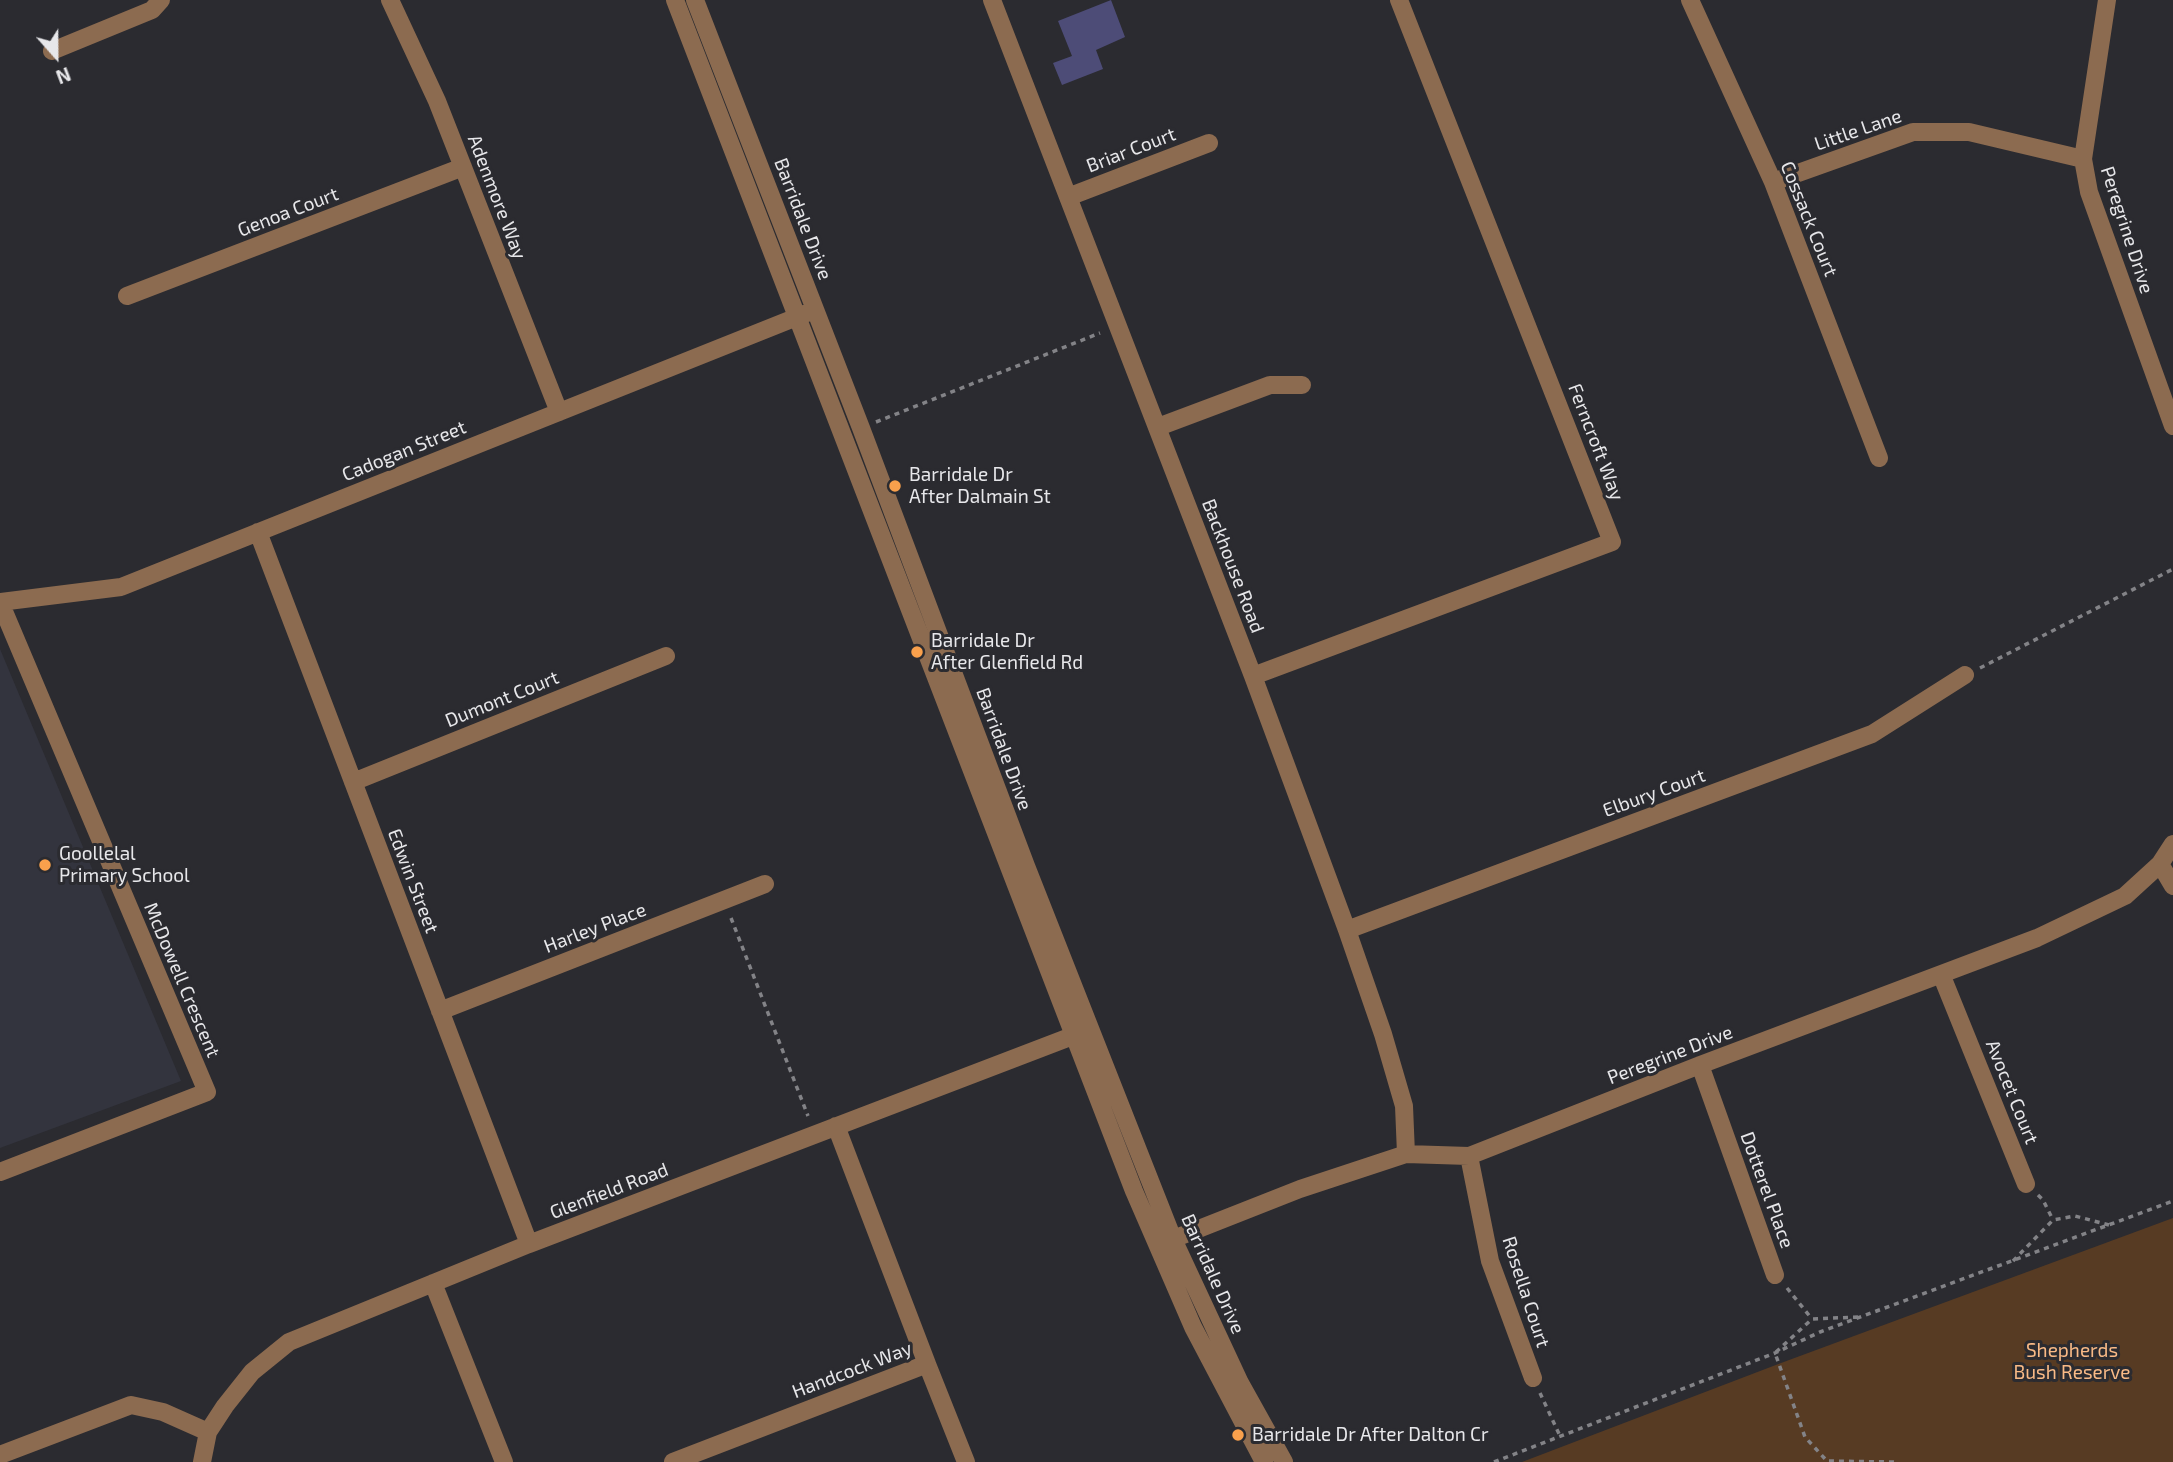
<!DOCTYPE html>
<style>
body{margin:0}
#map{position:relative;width:2173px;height:1462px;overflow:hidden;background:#2b2b30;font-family:"Exo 2",sans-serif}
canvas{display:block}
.north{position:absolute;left:21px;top:21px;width:70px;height:70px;-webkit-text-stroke:5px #2b2b30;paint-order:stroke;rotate:159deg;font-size:19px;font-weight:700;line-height:28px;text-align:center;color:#e7e7ea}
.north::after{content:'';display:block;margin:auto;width:24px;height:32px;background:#e7e7ea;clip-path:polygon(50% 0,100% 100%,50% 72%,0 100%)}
</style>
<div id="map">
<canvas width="2173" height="1462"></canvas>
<div class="north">N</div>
</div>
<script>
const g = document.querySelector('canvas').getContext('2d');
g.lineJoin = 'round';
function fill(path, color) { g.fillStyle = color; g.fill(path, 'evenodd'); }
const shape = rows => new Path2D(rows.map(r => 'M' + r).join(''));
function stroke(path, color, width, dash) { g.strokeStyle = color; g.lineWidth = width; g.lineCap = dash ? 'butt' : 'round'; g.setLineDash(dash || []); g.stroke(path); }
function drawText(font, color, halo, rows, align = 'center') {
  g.font = font + ' "Exo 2",sans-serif'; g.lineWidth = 6; g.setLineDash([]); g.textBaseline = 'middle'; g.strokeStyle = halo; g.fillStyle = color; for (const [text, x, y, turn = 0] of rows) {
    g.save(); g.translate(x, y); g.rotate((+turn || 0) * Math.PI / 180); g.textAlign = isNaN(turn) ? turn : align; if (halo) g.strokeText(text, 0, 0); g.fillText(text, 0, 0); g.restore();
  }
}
fill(shape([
 [0,649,181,1081,0,1148]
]), '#33343e');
fill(shape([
 [2173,1218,2173,1462,1522,1462,1781,1363]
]), '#573b23');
fill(shape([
 [1111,0,1125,37,1096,50,1103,69,1062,85,1053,63,1072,56,1058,21]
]), '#4d4c77');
stroke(shape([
 [876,422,1100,333],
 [1980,668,2173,569],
 [731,918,808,1116],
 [2038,1195,2043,1200,2053,1220],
 [2013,1261,2053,1220,2075,1216,2109,1225],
 [1787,1288,1812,1319],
 [1858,1317,1812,1319,1775,1353,1805,1437,1827,1461,1894,1462],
 [1540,1393,1560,1436],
 [1494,1462,1775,1353,1820,1332,2173,1201]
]), '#838387', 3.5, [5, 5]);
stroke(shape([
 [390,0,437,101,559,412],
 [675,0,1134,1191,1193,1327,1264,1462],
 [695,0,861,428,1026,866,1173,1239,1240,1383,1284,1462],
 [992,0,1253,676,1347,930,1383,1034,1404,1106,1406,1154],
 [1690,0,1773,182,1879,458],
 [2107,0,2083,159,2089,192,2173,426],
 [52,51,152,10,161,0],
 [1773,182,1913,132,1969,132,2083,159],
 [1068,197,1209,143],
 [127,296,463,167],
 [1158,427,1270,385,1302,385],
 [258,532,529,1244],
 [0,602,121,587,807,313],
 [0,602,207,1092,0,1172],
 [1253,676,1612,542,1399,0],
 [353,782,666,656],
 [2160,864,2173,886],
 [1347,930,1872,734,1965,675],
 [1941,974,2026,1184],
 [440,1011,765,884],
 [1700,1065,1775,1275],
 [1469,1156,1490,1261,1533,1378],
 [1163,1243,1300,1189,1406,1154,1469,1156,1700,1065,2037,938,2125,896,2160,864,2173,844],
 [433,1283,504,1462],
 [927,1364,966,1462],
 [0,1455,131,1405,163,1412,208,1432],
 [202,1462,208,1432,225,1406,252,1372,289,1342,529,1244,1083,1032],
 [673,1462,927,1364,836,1126]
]), '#8c6b50', 18);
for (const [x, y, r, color] of [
 [895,486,7,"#f9a04c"],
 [917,652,7,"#f9a04c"],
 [45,865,7,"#f9a04c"],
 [1238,1435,7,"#f9a04c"]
]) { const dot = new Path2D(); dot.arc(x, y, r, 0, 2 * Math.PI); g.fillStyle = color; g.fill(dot); stroke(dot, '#2b2b30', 2.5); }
drawText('19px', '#e7e7ea', '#2b2b30', [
 ["Little Lane",1858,130,-19],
 ["Briar Court",1131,150,-21],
 ["Adenmore Way",497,197,69],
 ["Genoa Court",288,212,-21],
 ["Barridale Drive",803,219,69],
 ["Cossack Court",1809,219,68],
 ["Peregrine Drive",2127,230,72],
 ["Ferncroft Way",1596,442,69],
 ["Cadogan Street",404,451,-22],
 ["Backhouse Road",1233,566,69],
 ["Dumont Court",502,699,-22],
 ["Barridale Drive",1004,749,70],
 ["Elbury Court",1654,793,-20],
 ["Edwin Street",413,881,69],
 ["Harley Place",595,928,-21],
 ["McDowell Crescent",182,980,67],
 ["Peregrine Drive",1670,1055,-21],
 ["Avocet Court",2012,1092,68],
 ["Dotterel Place",1767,1190,70],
 ["Glenfield Road",609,1191,-21],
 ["Barridale Drive",1213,1274,66],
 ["Rosella Court",1526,1292,72],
 ["Handcock Way",852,1370,-21]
]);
drawText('19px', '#e7e7ea', '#2b2b30', [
 ["Barridale Dr",909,475],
 ["After Dalmain St",909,497],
 ["Barridale Dr",931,641],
 ["After Glenfield Rd",931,663],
 ["Goollelal",59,854],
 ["Primary School",59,876],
 ["Barridale Dr After Dalton Cr",1252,1435]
], 'left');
drawText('19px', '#f9ba86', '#2b2b30', [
 ["Shepherds",2072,1351],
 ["Bush Reserve",2072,1373]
]);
</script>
